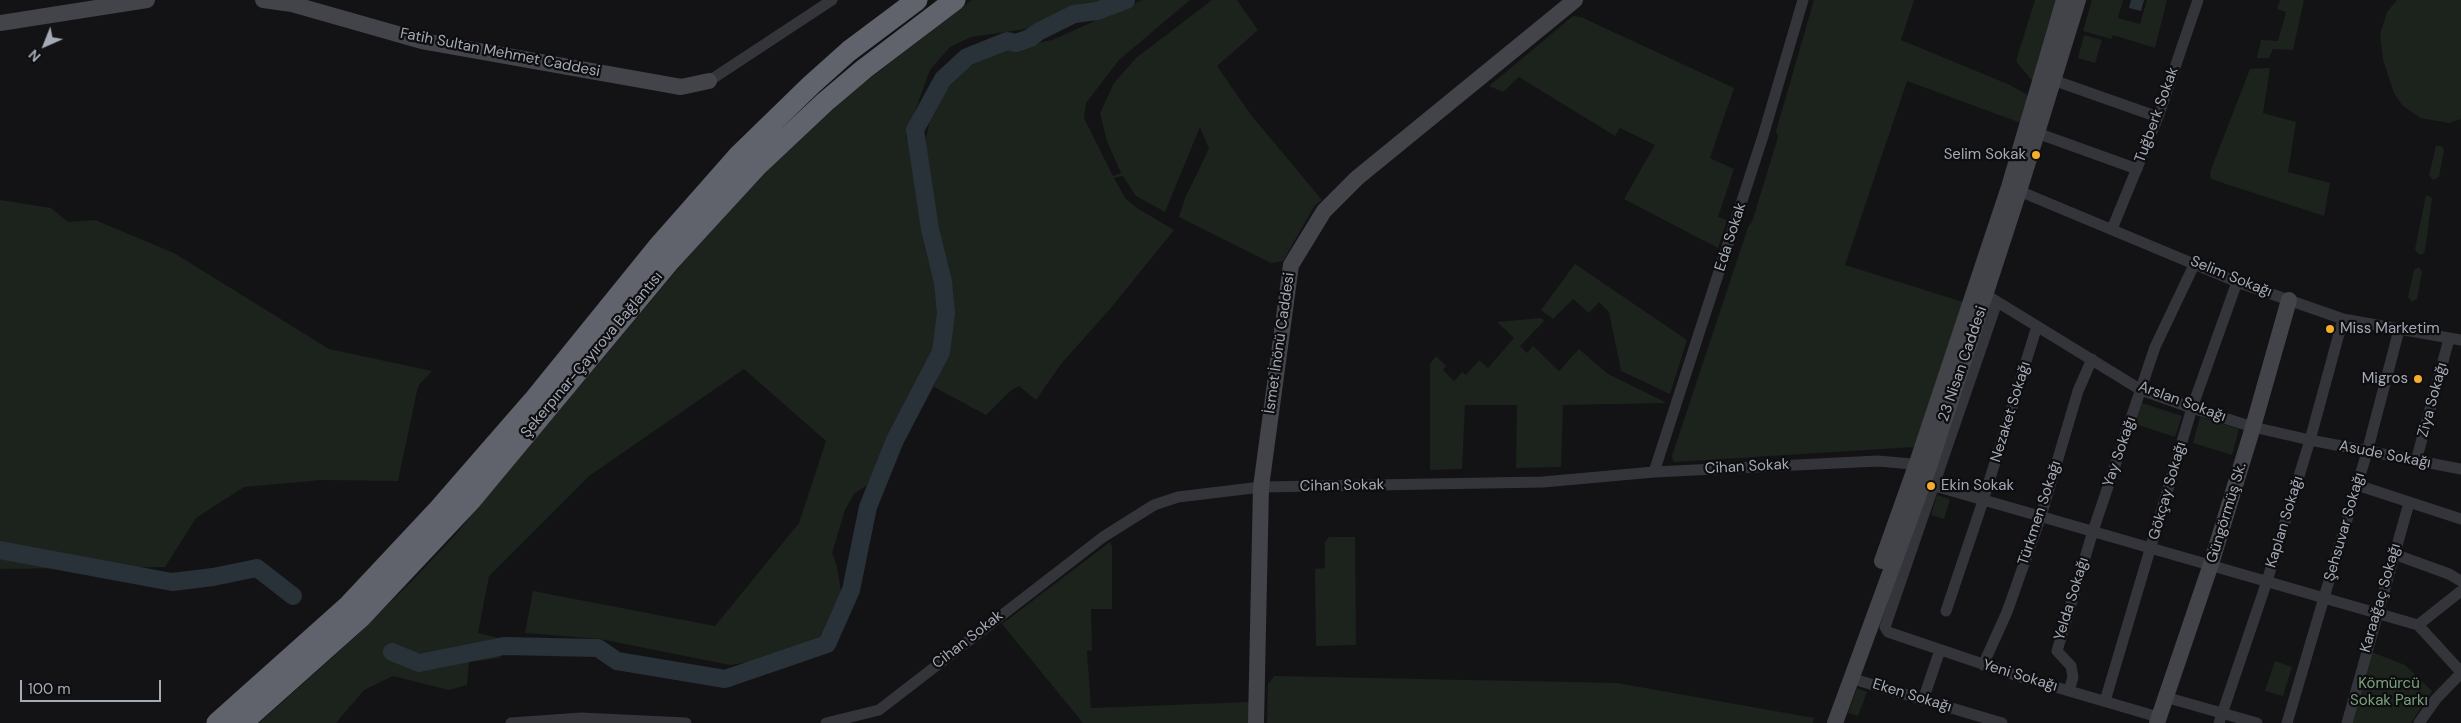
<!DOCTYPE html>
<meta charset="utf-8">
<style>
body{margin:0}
#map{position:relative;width:2461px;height:723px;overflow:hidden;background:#131315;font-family:"DM Sans",sans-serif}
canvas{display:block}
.north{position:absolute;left:20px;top:20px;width:50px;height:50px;-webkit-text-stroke:4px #0e0e10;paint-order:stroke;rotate:224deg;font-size:14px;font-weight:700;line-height:20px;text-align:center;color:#a4aab6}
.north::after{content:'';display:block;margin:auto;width:18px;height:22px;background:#a4aab6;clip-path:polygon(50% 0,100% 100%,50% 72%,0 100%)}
.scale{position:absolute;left:20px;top:680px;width:141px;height:22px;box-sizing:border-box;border:2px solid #a4aab6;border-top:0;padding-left:6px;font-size:15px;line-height:18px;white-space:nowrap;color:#a4aab6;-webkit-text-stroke:4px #0e0e10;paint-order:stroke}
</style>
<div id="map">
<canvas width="2461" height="723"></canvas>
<div class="north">N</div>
<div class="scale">100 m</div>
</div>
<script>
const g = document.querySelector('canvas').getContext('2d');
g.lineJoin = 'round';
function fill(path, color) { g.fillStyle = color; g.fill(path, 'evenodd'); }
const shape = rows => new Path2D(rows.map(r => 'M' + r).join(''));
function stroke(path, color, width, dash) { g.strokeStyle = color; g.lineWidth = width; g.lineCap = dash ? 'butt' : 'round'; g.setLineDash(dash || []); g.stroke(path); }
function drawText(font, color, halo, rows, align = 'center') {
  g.font = font + ' "DM Sans",sans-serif'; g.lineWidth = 4.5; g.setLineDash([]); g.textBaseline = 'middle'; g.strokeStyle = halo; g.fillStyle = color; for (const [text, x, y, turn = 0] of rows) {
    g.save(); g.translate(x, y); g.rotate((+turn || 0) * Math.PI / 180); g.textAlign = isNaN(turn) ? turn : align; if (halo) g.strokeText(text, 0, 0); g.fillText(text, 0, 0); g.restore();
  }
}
fill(shape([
 [972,0,1108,0,1098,5,1076,10,1033,28,971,37,950,47,930,70,906,136,916,164,934,265,939,277,942,311,937,353,899,419,867,485,854,494,845,510,832,553,837,566,841,591,820,637,750,662,730,665,600,639,525,633,533,591,715,626,799,523,826,441,744,369,589,476,489,576,478,633,503,639,500,658,469,662,467,685,449,690,393,676,364,690,336,723,259,723,354,638,408,585,455,535,686,259,770,168,851,93],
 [1142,0,1190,0,1119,60,1086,103,1084,118,1113,176,1121,173,1107,141,1100,113,1114,83,1136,58,1212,0,1237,0,1258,30,1217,66,1251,115,1322,200,1315,205,1283,261,1271,263,1179,217,1185,198,1209,149,1200,127,1165,212,1136,196,1123,176,1114,178,1125,198,1137,208,1174,230,1110,309,1061,364,1036,400,1019,386,1010,391,986,415,934,387,948,344,949,278,934,233,922,154,933,108,960,71,1000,51,1052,40],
 [1814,0,1914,0,1901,40,2010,85,2029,96,2021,123,1907,81,1845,265,1963,302,1919,441,1914,447,1674,462,1672,456,1748,227,1752,222,1778,137,1776,131],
 [2035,0,2057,0,2034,83,2016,61],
 [2092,0,2123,0,2118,18,2140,24,2147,0,2167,0,2155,48,2113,35,2111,39,2083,31],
 [2280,0,2304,0,2293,50,2273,49,2269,58,2257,58,2261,40,2278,41,2286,12,2277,9],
 [2397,0,2461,0,2461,119,2449,123,2420,118,2402,105,2394,93,2383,60,2380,35,2387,12],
 [1573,16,1581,17,1734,88,1710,158,1734,169,1718,217,1727,220,1718,248,1624,199,1655,145,1620,128,1615,136,1519,77,1503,92,1489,86],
 [2084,35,2102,40,2095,63,2078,58],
 [2270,68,2263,113,2296,122,2288,172,2330,183,2324,216,2211,179,2210,172,2250,69],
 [2436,146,2442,146,2444,150,2439,177,2433,180,2429,175],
 [2426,195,2432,198,2425,251,2422,255,2417,253,2415,249],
 [0,200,51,208,68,222,95,220,174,253,329,349,432,371,418,386,398,481,322,480,244,487,196,518,165,567,0,569],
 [1575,264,1687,340,1670,394,1621,371,1609,312,1599,302,1589,313,1573,299,1553,319,1541,310],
 [2419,267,2422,272,2417,299,2412,302,2408,297,2414,270],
 [1541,318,1544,321,1520,346,1527,353,1533,346,1559,371,1579,349,1608,374,1667,403,1563,405,1561,467,1516,468,1517,405,1465,405,1462,469,1430,470,1430,364,1436,356,1446,366,1443,370,1454,381,1462,372,1466,375,1479,360,1488,368,1514,338,1497,322],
 [2142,403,2182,416,2175,437,2135,424],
 [2200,417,2239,429,2232,455,2193,443],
 [1937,495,1950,499,1944,519,1931,515],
 [1329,537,1355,537,1356,645,1316,646,1315,569,1325,568,1325,542],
 [1110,542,1112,547,1112,609,1091,609,1092,650,1087,651,1091,708,1250,702,1249,723,1083,723,1002,624],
 [2369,651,2405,665,2432,691,2411,723,2351,723],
 [2275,661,2292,667,2283,696,2265,691],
 [1274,676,1617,683,1814,718,1813,723,1267,723,1268,684],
 [1857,688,1867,692,1858,716,1848,713]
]), '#1b231c');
fill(shape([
 [2131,0,2144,0,2141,11,2129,8]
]), '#293239');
stroke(shape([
 [0,550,172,582,213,577,257,568,293,596],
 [392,652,419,663,504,646,598,648,617,661,725,679,827,644,851,590,868,507,895,440,941,352,946,313,943,282,930,229,915,130,943,79,967,57,1007,41,1016,43,1030,38,1038,32,1074,14,1097,11,1126,0]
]), '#293239', 18);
stroke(shape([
 [2053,80,2158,117],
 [709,81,832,0],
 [2037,133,2137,169],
 [2012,188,2237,282,2343,319,2461,340],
 [2112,229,2158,117,2198,0],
 [1991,298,2141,390,2192,408,2253,427,2310,440,2461,469],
 [1997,302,1885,627,1888,632,2018,676,2158,717],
 [2416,461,2449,339],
 [1654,472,1763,136,1803,0],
 [2357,485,2461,519],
 [1935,486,2418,625],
 [2394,554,2449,574,2461,581],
 [1946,611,1983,501,2037,326],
 [2418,625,2461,672],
 [2418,625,2461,591],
 [1983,665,2007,612,2041,516,2078,391,2092,359],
 [1850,678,2002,723],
 [2069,691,2073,677,2071,666,2057,651,2093,531,2155,347,2195,263],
 [2165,697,2257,723],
 [1923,700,1940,650],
 [2105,701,2192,408,2237,282],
 [511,723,581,718,686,723],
 [826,723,879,710,1103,537,1154,505,1178,497,1261,487,1543,482,1654,472,1878,461,1923,465],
 [2219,723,2267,581,2310,440,2343,319],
 [2287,723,2367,452,2399,330],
 [2347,723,2409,503],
 [2419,723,2436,699,2461,673]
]), '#34353a', 11);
stroke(shape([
 [263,0,292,4,422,41,681,87,709,81],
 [0,23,147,0],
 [1882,561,1917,463,2009,187,2064,0],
 [1256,723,1261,487,1291,265,1324,211,1357,178,1575,0],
 [1835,723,1929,467,2019,191,2078,0],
 [2157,723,2211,564,2253,427,2289,300]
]), '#42444a', 16);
stroke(shape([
 [217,723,349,605,439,509,533,401,657,248,739,155,811,85,849,51,917,0],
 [242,723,360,618,471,500,668,263,759,164,825,102,864,69,955,0]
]), '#60636b', 21);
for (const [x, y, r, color] of [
 [2036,155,5,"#f6ad29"],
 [2330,329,5,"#f6ad29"],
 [2418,379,5,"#f6ad29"],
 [1931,486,5,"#f6ad29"]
]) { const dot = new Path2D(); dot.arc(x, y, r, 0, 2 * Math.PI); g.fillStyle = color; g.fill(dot); stroke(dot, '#0e0e10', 2); }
drawText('15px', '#a4aab6', '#0e0e10', [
 ["Fatih Sultan Mehmet Caddesi",500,53,11],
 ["Tuğberk Sokak",2157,115,-70],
 ["Eda Sokak",1731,237,-72],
 ["Selim Sokağı",2231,277,22],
 ["İsmet İnönü Caddesi",1280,343,-82],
 ["Şekerpınar-Çayırova Bağlantısı",592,355,-50],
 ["23 Nisan Caddesi",1963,364,-71],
 ["Ziya Sokağı",2433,400,-75],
 ["Arslan Sokağı",2182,402,20],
 ["Nezaket Sokağı",2011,412,-73],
 ["Yay Sokağı",2120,452,-71],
 ["Asude Sokağı",2385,455,11],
 ["Cihan Sokak",1747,467,-3],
 ["Cihan Sokak",1342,486,-1],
 ["Gökçay Sokağı",2168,491,-74],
 ["Türkmen Sokağı",2040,513,-72],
 ["Güngörmüş Sk.",2227,513,-73],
 ["Kaplan Sokağı",2285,522,-73],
 ["Şehsuvar Sokağı",2345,527,-74],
 ["Karaağaç Sokağı",2381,598,-74],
 ["Yelda Sokağı",2072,599,-73],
 ["Cihan Sokak",968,640,-38],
 ["Yeni Sokağı",2020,676,17],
 ["Eken Sokağı",1912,696,17]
]);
drawText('15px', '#a4aab6', '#0e0e10', [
 ["Selim Sokak",2026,155],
 ["Miss Marketim",2340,329,"left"],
 ["Migros",2408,379],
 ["Ekin Sokak",1941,486,"left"]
], 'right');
drawText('15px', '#7aa17c', '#0e0e10', [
 ["Kömürcü",2389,684],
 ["Sokak Parkı",2389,701]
]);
</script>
